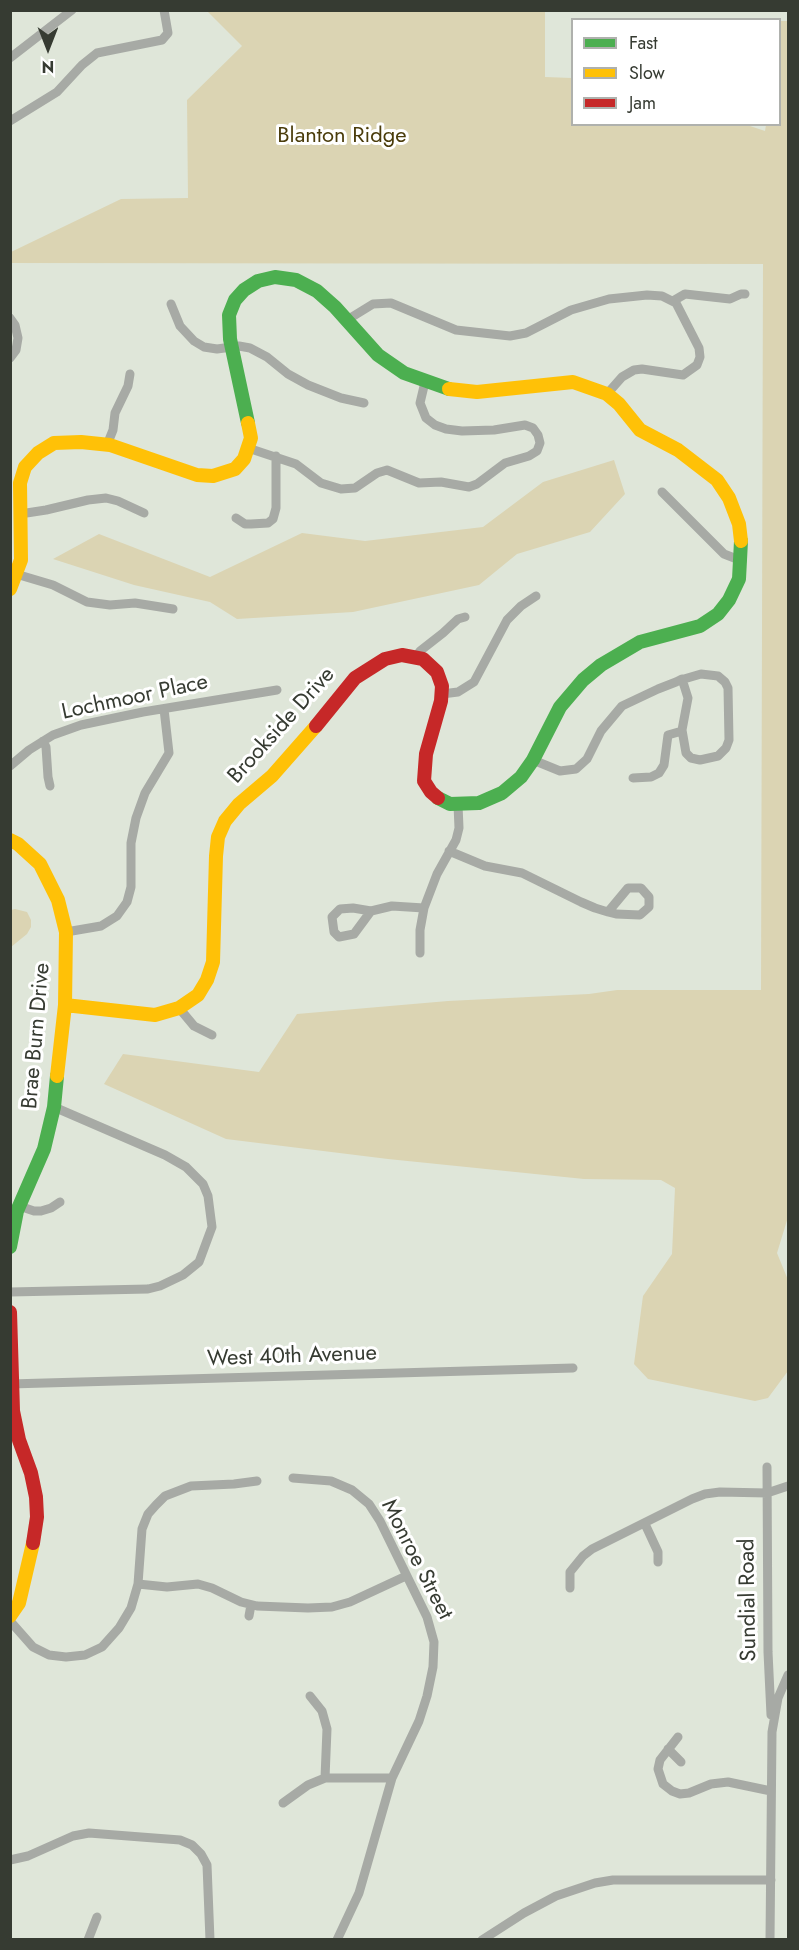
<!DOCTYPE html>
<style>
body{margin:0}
#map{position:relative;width:799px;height:1950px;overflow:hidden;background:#dfe6d9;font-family:Jost,sans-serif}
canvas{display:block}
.frame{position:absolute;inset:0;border:12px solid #363b32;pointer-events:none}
.legend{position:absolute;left:571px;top:18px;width:210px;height:108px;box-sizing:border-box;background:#fff;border:2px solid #afb1ad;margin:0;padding:8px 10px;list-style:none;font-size:18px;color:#363b32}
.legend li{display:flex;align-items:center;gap:12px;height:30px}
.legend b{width:30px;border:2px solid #afb1ad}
.north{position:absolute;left:18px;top:18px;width:60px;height:60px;-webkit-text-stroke:4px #fff;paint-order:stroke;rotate:180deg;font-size:16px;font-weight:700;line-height:24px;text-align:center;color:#363b32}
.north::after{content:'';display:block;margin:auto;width:21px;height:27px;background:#363b32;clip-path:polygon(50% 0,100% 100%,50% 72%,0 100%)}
</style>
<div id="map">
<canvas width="799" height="1950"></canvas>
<div class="frame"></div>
<ul class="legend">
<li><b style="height:8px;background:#4caf50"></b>Fast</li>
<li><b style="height:8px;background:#ffc107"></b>Slow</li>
<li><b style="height:8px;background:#c62828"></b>Jam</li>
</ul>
<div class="north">N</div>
</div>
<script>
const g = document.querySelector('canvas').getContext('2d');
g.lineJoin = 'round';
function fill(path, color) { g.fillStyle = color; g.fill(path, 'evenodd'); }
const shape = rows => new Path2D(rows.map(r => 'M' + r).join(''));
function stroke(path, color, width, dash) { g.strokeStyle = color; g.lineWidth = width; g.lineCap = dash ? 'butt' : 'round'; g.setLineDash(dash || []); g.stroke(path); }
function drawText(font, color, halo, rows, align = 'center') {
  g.font = font + ' Jost,sans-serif'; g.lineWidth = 6; g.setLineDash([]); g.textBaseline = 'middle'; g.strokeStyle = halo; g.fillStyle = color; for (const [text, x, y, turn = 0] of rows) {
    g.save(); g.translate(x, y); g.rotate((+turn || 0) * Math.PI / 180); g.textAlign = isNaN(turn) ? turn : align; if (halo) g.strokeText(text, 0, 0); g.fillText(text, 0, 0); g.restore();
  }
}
fill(shape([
 [207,11,545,11,545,77,572,78,572,124,744,124,765,131,766,125,780,124,780,21,788,21,788,1217,777,1253,788,1280,788,1371,768,1398,755,1401,648,1379,634,1364,643,1296,672,1254,675,1188,661,1180,584,1179,388,1159,226,1139,104,1084,123,1054,259,1072,297,1014,448,1001,589,994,617,990,761,990,763,264,11,263,11,252,121,199,188,198,187,100,242,46],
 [614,460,625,494,590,532,517,554,479,585,353,612,237,619,210,602,134,585,53,559,99,534,210,577,302,533,365,541,483,527,543,482],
 [15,909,27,912,31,920,31,927,27,934,11,947,11,910]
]), '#dbd4b3');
stroke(shape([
 [10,58,72,10],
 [10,121,57,92,82,65,97,53,162,40,168,33,164,10],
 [673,301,685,294,730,299,741,294,745,294],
 [171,304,180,326,194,341,204,347,217,349,239,346,250,348,267,357,288,374,308,385,341,398,364,403],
 [10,318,15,325,18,338,16,350,10,358],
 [347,320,373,304,391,303,456,330,510,336,526,333,571,310,609,299,647,295,662,296,676,303,699,348,700,357,697,365,683,375,642,369,634,370,622,377,607,394],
 [107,445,113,430,115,413,128,386,130,374],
 [248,448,296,464,321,483,341,489,355,488,377,473,387,470,419,483,441,482,469,487,477,484,505,463,529,456,537,451,540,443,538,435,533,428,525,425,494,430,462,431,446,429,435,425,426,418,420,403,425,382],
 [662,492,724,554,742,561],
 [20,514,46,510,88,500,106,498,118,501,144,513],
 [236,518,245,524,251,524,268,523,273,519,276,508,276,456],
 [16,574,53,585,87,602,110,605,135,603,173,609],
 [415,658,420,651,443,633,458,619,465,617],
 [442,694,458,692,474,682,507,620,521,606,536,596],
 [43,741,46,747,48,777,50,786],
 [533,760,560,771,576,769,587,759,601,731,622,706,658,689,676,682,682,679,684,679,701,674,718,676,725,682,728,688,729,740,726,748,718,756,700,760,691,758,686,753,682,730,688,698,682,679],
 [10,766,29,750,53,735,81,725,143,712,277,690],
 [633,778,651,777,659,773,664,765,668,735,682,731],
 [449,851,485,866,522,873,581,902,595,908,608,912,616,914,640,915,649,907,649,897,641,888,628,888,608,912],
 [371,911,354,934,339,937,334,932,332,917,340,909,353,908,371,911,392,906,424,908],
 [66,932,101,926,117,916,127,902,131,887,131,843,136,818,145,793,169,753,164,709],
 [420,953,420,930,424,908,437,874,456,840,459,828,458,805],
 [179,1008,194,1026,212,1035],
 [19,1206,34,1211,41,1211,51,1208,60,1202],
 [10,1292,148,1289,160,1286,183,1275,199,1262,212,1227,208,1196,203,1184,186,1167,165,1155,54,1107],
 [10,1384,573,1368],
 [767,1467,768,1652,771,1715],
 [293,1478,331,1481,352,1490,369,1504,380,1521,427,1617,434,1642,433,1667,427,1696,419,1721,392,1778,359,1893,337,1940],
 [645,1524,658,1552,658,1562],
 [138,1584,167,1587,198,1584,212,1588,241,1602,257,1606,308,1608,332,1607,350,1602,406,1576],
 [570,1588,570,1572,583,1556,592,1549,692,1499,705,1494,720,1492,767,1493,788,1486],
 [249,1616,251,1605],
 [10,1621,33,1647,49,1655,66,1657,85,1655,102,1647,119,1628,131,1608,138,1584,142,1529,148,1514,156,1505,165,1496,191,1486,234,1484,257,1481],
 [310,1696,322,1711,327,1729,325,1778,392,1778],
 [678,1737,660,1760,658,1769,663,1784,672,1791,680,1794,689,1793,711,1784,728,1782,771,1791],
 [668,1749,681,1762],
 [283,1803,308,1785,325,1778],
 [10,1860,28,1856,73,1836,89,1833,180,1840,192,1845,201,1854,207,1865,210,1940],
 [88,1940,97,1917],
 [482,1940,524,1913,556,1896,595,1883,613,1880,771,1880],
 [770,1940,772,1732,778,1698,788,1675]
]), '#a7aaa5', 9);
stroke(shape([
 [248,423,230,339,229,315,235,300,244,290,258,281,275,277,296,280,317,291,335,307,378,355,404,373,449,389],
 [438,798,450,804,479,803,502,793,521,777,533,760,560,707,583,680,601,665,640,642,700,626,718,614,729,600,739,579,741,541],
 [10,1247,17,1211,44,1149,54,1107,57,1076]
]), '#4caf50', 14);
stroke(shape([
 [449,389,477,392,573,382,607,394,619,404,640,430,678,450,717,480,729,498,739,524,741,541],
 [10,589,21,560,20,483,25,467,38,453,54,443,81,442,110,445,197,475,213,476,235,469,244,459,251,438,248,423],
 [10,840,18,844,40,864,58,900,66,932,65,1005,57,1076],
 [65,1005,155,1015,179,1008,198,995,207,980,213,962,216,856,218,837,225,821,239,804,272,776,316,726],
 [10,1616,19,1603,33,1543]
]), '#ffc107', 14);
stroke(shape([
 [316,726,355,678,385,659,402,655,423,659,437,672,442,686,441,701,426,754,424,781,431,792,438,798],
 [10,1312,13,1411,19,1440,31,1473,36,1497,37,1517,33,1543]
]), '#c62828', 14);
drawText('22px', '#4a3c0b', '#fff', [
 ["Blanton Ridge",342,137]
]);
drawText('22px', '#363b32', '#fff', [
 ["Lochmoor Place",135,698,-12],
 ["Brookside Drive",282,726,-48],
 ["Brae Burn Drive",37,1036,-85],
 ["West 40th Avenue",292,1357,-2],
 ["Monroe Street",416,1560,63],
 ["Sundial Road",749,1600,-91]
]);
</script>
